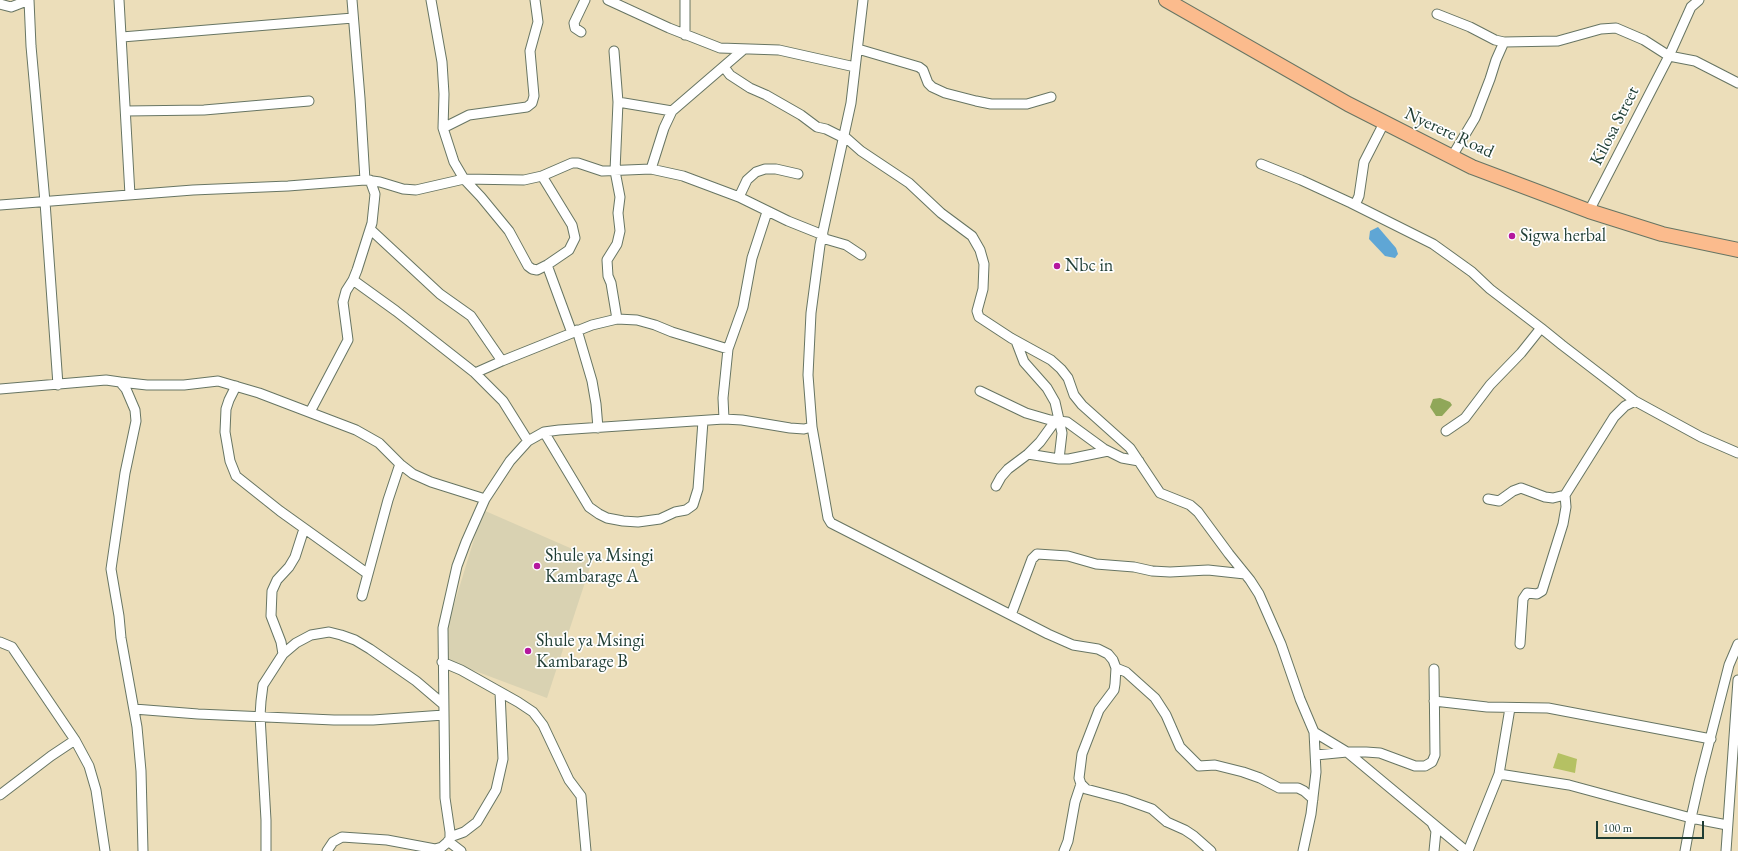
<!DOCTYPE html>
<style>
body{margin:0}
#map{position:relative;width:1738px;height:851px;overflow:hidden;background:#ecdeba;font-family:"EB Garamond",serif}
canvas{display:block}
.scale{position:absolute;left:1596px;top:821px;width:108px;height:18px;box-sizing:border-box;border:2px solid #1f3d34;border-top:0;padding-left:5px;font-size:12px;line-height:14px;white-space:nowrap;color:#1f3d34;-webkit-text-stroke:3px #fff;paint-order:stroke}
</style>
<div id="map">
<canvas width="1738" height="851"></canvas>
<div class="scale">100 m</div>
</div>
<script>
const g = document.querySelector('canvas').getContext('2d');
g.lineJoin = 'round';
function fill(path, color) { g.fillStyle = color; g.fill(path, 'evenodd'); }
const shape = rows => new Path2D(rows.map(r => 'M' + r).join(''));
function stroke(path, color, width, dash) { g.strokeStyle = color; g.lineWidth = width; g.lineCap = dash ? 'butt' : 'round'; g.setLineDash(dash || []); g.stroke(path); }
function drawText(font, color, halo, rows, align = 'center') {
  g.font = font + ' "EB Garamond",serif'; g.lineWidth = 3.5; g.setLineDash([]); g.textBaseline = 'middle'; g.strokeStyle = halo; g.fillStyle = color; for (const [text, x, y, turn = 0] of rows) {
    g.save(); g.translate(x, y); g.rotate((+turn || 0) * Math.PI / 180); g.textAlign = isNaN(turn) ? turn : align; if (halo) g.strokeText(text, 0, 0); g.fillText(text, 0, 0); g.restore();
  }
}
fill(shape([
 [483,510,593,558,547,698,438,657]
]), '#d9d2b2');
fill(shape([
 [1558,753,1577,759,1575,773,1553,768]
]), '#b5c163');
fill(shape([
 [1440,398,1450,402,1452,405,1442,416,1436,416,1430,407,1433,399]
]), '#90a759');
fill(shape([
 [1378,227,1396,248,1398,254,1395,258,1385,256,1369,239,1370,231]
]), '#5fa6d5');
const street = shape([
 [29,0,31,46,45,202,58,385],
 [119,0,130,195],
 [352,0,360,98,365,180],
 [431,0,442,62,444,94,443,128,454,162,464,179,481,197,509,231,528,266,532,269,537,270,547,265,569,250,575,238,572,225,542,176],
 [608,0,669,28,720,48,779,50,855,67],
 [685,0,685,35],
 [0,4,11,7,29,0],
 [1437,14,1470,27,1495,40,1504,42,1558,41,1601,29,1616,28,1644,40,1669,56,1695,61,1738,83],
 [581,32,575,28,574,23,585,0],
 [122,37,353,18],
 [858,49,919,67,923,70,928,83,932,87,945,93,976,101,991,104,1027,104,1051,97],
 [614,51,618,102,615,171,620,197,618,213,620,231,617,244,607,260,608,276,611,283,617,319],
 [724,67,730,75,750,88,766,95,801,115,817,127,826,129,844,138],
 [618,102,672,111],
 [126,111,204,110,309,101],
 [443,128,469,115,527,107,532,103,534,96,530,51,538,22,535,0],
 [844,136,861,151,909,183,941,213,972,236,980,250,984,264,983,289,977,311,979,317,1011,338,1051,360,1061,369,1068,378,1074,395,1082,405,1130,448,1160,493,1190,505,1198,512,1229,554,1250,580,1259,594,1281,644,1300,699,1314,732,1316,772,1311,814,1303,851],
 [1451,158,1475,118,1490,79,1496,60,1504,42],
 [1261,164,1301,180,1351,203,1433,244,1472,272,1490,289,1541,328,1562,345,1635,401,1701,437,1738,453],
 [651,169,664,128,672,111,744,49],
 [739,197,747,180,756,172,765,169,776,169,798,174],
 [0,205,193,190,288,186,365,180,380,182,403,189,416,190,464,179,524,180,542,176,572,163,578,163,602,171,651,169,683,176,739,197,788,221,823,235],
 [1355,205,1359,196,1364,162,1384,123],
 [1589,211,1669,56,1691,7,1699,0],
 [370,229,440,294,471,316,502,361],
 [822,238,846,245,861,255],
 [547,265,572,333],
 [353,280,396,311,475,373,503,401,528,441],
 [577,330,592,381,596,404,598,428],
 [1016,341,1024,362,1047,388,1055,402,1062,433,1059,459],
 [475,373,502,361,592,325,617,319,637,320,655,325,672,332,728,349],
 [120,382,147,385,184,385,218,381,259,393,356,430,379,443,400,464,413,474,431,482,485,499],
 [236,386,229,400,226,409,225,432,230,461,236,476,280,511,368,574],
 [0,389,106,380,120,382,126,389,135,410,136,421,125,473,111,569,119,616,121,638,137,727,141,771,143,851],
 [980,391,1026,413,1050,420,1067,422,1104,449,1122,458,1139,461],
 [310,412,348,340,343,302,346,291,353,280,357,270,372,223,375,194,370,180],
 [724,419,723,398,728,349,743,307,752,258,767,212],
 [812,427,828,518,831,523,1048,634,1073,645,1098,649,1108,654,1113,660,1116,668,1115,684,1114,690,1099,710,1082,754,1079,778,1081,784,1086,789,1124,799,1152,809,1167,822,1185,830,1194,836,1211,851],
 [1446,431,1465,418,1490,385,1521,353,1541,328],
 [544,432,589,507,599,514,607,518,623,521,638,522,660,519,675,512,686,510,693,505,698,489,703,421],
 [1028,454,1059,459,1069,459,1108,451],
 [996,486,1001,477,1008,469,1028,454,1040,442,1056,420],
 [1488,499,1499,501,1513,491,1521,488,1545,497,1553,498,1565,495,1614,417,1625,406,1635,401],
 [362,596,388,500,400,464],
 [1011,615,1032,559,1037,554,1068,556,1096,564,1134,567,1152,571,1170,572,1208,570,1245,574],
 [0,642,12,647,16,653,75,740,89,766,96,790,105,851],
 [1520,644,1523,599,1527,593,1537,594,1542,591,1563,524,1566,507,1565,495],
 [283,654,281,642,271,616,272,591,277,580,289,567,295,557,304,529],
 [442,662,461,670,518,702,533,712,543,725,569,780,581,796,586,851],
 [1116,668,1126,672,1155,698,1166,715,1180,747,1199,766,1215,765,1243,772,1260,778,1279,788,1298,788,1304,791,1313,799],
 [1434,701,1487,707,1548,708,1711,739],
 [134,709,198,714,334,720,373,720,444,715],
 [1314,732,1347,752,1466,851],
 [1316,755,1347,752,1366,752,1380,753,1415,766,1425,766,1432,762,1435,755,1434,669],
 [1499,774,1569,785,1691,818,1727,825],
 [0,795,51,756,75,740],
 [1432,823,1436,831,1434,851],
 [450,837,464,832,477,822,496,790,503,759,500,692],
 [448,841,461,851],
 [266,851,266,820,260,716,261,701,263,685,283,654,296,643,311,635,329,632,341,635,355,640,370,649,416,681,443,704],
 [327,851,333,842,342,837,387,840,435,849,442,847,450,840,450,832,445,798,443,628,457,566,466,542,485,499,510,461,528,441,544,432,559,430,724,419,742,420,790,428,804,429,812,427,808,375,811,313,820,245,851,103,863,0],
 [1064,851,1068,841,1075,802,1081,784],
 [1468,851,1499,774,1510,708],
 [1685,851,1691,818,1700,778,1729,665,1738,644],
 [1726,851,1738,680]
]);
const primary = shape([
 [1166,0,1348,104,1472,167,1589,211,1662,234,1738,250]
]);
stroke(street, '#677563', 11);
stroke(primary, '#677563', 16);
stroke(street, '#fff', 9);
stroke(primary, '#fbbb8d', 14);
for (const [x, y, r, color] of [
 [1512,236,4,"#b5179e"],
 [1057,266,4,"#b5179e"],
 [537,566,4,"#b5179e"],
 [528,651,4,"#b5179e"]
]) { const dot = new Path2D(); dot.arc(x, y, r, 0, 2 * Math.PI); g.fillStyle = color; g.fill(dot); stroke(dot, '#fff', 1.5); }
drawText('18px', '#1f3d34', '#fff', [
 ["Kilosa Street",1615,126,-63],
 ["Nyerere Road",1449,133,25]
]);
drawText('18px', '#1f3d34', '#fff', [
 ["Sigwa herbal",1520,236],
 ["Nbc in",1065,266],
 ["Shule ya Msingi",545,556],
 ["Kambarage A",545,577],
 ["Shule ya Msingi",536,641],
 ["Kambarage B",536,662]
], 'left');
</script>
